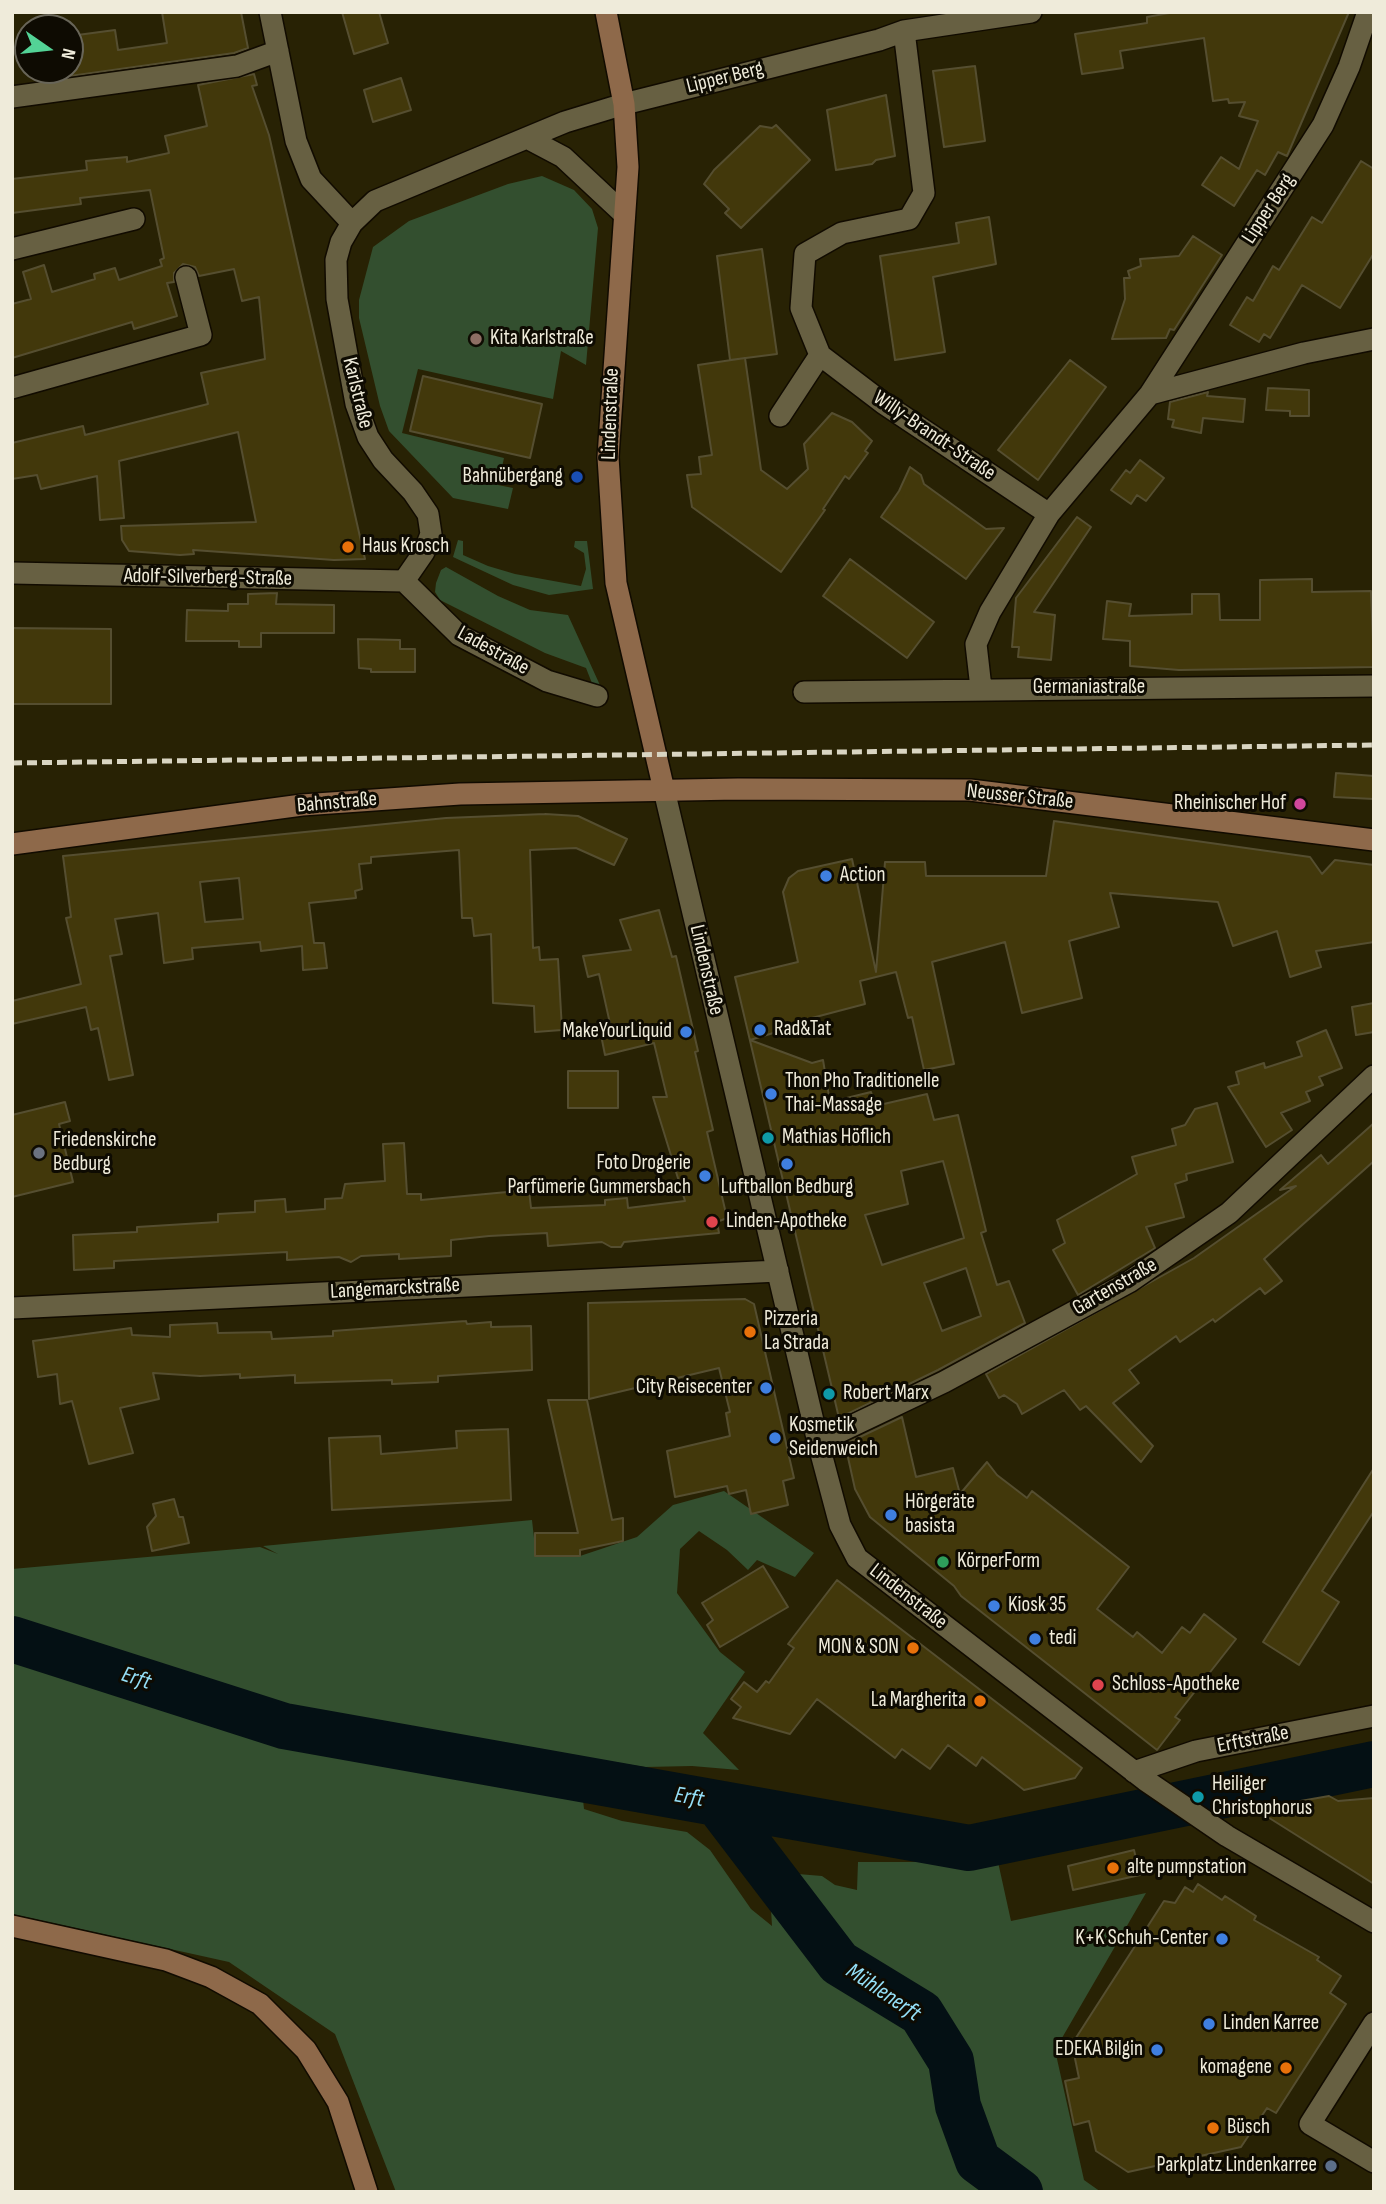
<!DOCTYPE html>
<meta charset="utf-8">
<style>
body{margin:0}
#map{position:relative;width:1386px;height:2204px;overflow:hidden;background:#282204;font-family:"Sofia Sans Condensed",sans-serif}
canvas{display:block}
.frame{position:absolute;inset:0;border:14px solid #efebda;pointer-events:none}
.north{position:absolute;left:14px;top:14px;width:70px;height:70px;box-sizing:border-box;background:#0e0b02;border:2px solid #686558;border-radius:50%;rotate:104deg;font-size:19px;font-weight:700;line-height:28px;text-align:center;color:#efebda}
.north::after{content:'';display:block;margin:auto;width:24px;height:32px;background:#53d396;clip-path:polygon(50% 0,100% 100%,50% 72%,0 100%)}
</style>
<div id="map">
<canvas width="1386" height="2204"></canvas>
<div class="frame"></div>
<div class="north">N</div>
</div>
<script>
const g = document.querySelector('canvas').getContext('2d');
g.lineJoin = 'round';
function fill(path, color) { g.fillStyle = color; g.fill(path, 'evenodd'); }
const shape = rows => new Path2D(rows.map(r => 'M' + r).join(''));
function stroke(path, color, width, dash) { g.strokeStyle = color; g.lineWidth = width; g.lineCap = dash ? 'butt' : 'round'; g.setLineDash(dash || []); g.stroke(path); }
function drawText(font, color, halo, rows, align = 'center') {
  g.font = font + ' "Sofia Sans Condensed",sans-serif'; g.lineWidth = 6; g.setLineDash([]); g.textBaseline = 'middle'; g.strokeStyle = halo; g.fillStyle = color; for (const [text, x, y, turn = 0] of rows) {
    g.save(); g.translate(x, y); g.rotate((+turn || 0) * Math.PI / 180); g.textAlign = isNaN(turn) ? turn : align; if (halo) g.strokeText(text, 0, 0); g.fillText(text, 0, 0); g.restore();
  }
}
fill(shape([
 [542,176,574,190,592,209,598,228,586,365,561,351,553,399,418,369,402,433,504,458,498,485,513,488,508,509,453,498,389,431,380,406,359,318,359,300,373,247,409,221,508,184],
 [458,540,463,541,463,555,488,566,515,574,581,586,586,569,584,553,574,547,575,541,587,541,593,589,549,595,513,585,453,557],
 [446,567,498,596,530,610,568,615,604,694,597,696,586,668,545,653,440,600,435,592,436,583,441,570],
 [724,1491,814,1553,795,1577,757,1560,748,1570,727,1550,699,1531,680,1549,677,1593,720,1652,745,1672,703,1733,739,1770,692,1766,645,1767,600,1760,568,1767,582,1790,584,1809,622,1821,687,1832,710,1850,751,1909,772,1926,770,1892,798,1874,822,1876,835,1885,857,1890,858,1862,998,1862,1011,1921,1146,1893,1055,2050,1084,2180,1101,2192,396,2192,335,2034,229,1962,12,1914,12,1569,260,1547,278,1554,263,1546,532,1520,536,1556,580,1556,637,1537,673,1505]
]), '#334f2f');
stroke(shape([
 [12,1639,284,1726,969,1848,1374,1764],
 [717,1803,839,1963,921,2013,951,2061,958,2106,978,2161,1020,2192]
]), '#041014', 46);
const building = shape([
 [162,12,241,12,248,48,234,53,70,76,70,36,115,30,118,50,167,43,162,12],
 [342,12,379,12,388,43,354,54,342,12],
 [1175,12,1349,12,1287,156,1278,152,1265,175,1257,170,1234,206,1202,185,1221,157,1239,169,1258,121,1239,116,1245,102,1229,103,1228,99,1213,101,1204,38,1120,51,1123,68,1082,74,1075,34,1147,23,1147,17,1175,12],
 [975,66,985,141,944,147,933,71,975,66],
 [254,74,257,85,252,86,269,135,365,559,334,560,193,550,194,554,180,555,129,551,122,540,121,526,256,522,238,432,119,461,124,518,100,520,97,476,41,489,37,475,12,479,12,443,83,426,85,435,208,404,201,373,265,359,259,297,242,301,234,269,199,276,195,267,183,264,174,273,174,282,167,283,177,316,134,329,132,322,12,358,12,304,31,299,23,272,44,265,52,292,95,279,94,274,115,268,119,280,162,266,160,260,164,258,150,190,80,198,81,204,12,213,12,179,87,170,86,161,127,157,127,162,169,153,165,136,207,126,198,85,254,74],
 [401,78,411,110,373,122,364,90,401,78],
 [886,95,895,156,876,160,872,164,836,170,827,110,886,95],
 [776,125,810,160,741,228,725,213,729,209,704,184,714,170,760,126,772,128,776,125],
 [1361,161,1374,169,1374,253,1340,308,1302,285,1270,338,1264,334,1259,342,1230,325,1247,297,1253,301,1273,266,1279,270,1312,217,1322,223,1361,161],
 [989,217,996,264,933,277,945,352,895,360,880,256,959,243,956,223,989,217],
 [1193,236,1222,255,1174,330,1170,329,1166,338,1112,339,1125,299,1124,278,1130,278,1128,271,1141,266,1140,259,1179,256,1193,236],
 [762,249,777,354,730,360,717,256,762,249],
 [745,358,761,470,787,489,808,469,804,444,832,413,852,422,872,441,865,451,868,453,849,479,845,476,823,509,825,510,781,572,692,507,687,475,701,474,699,457,712,455,698,365,745,358],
 [1070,360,1106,387,1038,480,998,450,1070,360],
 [423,376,542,404,530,458,410,431,423,376],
 [1268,388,1309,390,1309,416,1290,416,1290,411,1266,410,1268,388],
 [1208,392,1207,396,1245,399,1243,422,1203,418,1201,433,1172,427,1174,420,1168,419,1170,402,1208,392],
 [1140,460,1164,478,1146,501,1137,495,1131,504,1111,490,1126,470,1130,473,1140,460],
 [910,467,921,475,924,484,986,529,1004,528,966,579,881,517,899,491,910,467],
 [1077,517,1091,527,1034,612,1055,615,1051,660,1018,657,1019,647,1012,647,1016,598,1077,517],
 [850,559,934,622,907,658,823,596,850,559],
 [1312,579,1312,592,1371,591,1374,667,1179,670,1130,666,1130,641,1103,639,1107,601,1131,604,1129,616,1192,614,1192,594,1219,594,1220,620,1260,620,1260,580,1312,579],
 [277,593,276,604,334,605,334,633,261,633,261,647,239,647,239,641,186,641,187,610,228,611,228,604,248,604,248,594,277,593],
 [12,628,111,629,111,704,12,704,12,628],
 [358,639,400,640,400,649,415,649,415,672,371,672,371,669,359,668,358,639],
 [1336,773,1374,776,1374,799,1334,797,1336,773],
 [545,814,578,816,627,839,614,865,576,848,530,850,533,948,539,947,540,960,558,959,562,1030,535,1032,534,1006,493,1003,491,934,474,936,472,918,462,918,459,850,371,857,371,863,359,864,362,889,355,891,356,898,309,903,314,943,324,943,327,968,303,970,302,946,261,951,260,942,192,948,193,959,164,963,158,913,115,919,122,954,110,956,133,1075,109,1080,98,1028,91,1030,86,1007,12,1024,12,1001,81,984,66,918,71,917,63,856,446,818,545,814],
 [239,878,243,919,205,922,200,882,239,878],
 [1054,821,1310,857,1322,874,1335,860,1374,865,1374,942,1316,951,1321,967,1290,977,1277,931,1233,946,1218,902,1110,893,1119,927,1069,941,1082,998,1022,1013,1005,942,932,962,954,1064,924,1070,912,1017,908,1018,896,972,860,981,865,1004,789,1024,790,1028,750,1040,812,1063,823,1060,830,1102,871,1092,875,1106,927,1094,934,1120,958,1115,986,1231,981,1233,997,1285,1009,1281,1025,1323,938,1370,839,1418,735,977,798,962,783,892,789,878,798,871,852,859,876,972,885,862,925,862,926,876,1046,876,1054,821],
 [943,1161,964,1238,882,1265,865,1215,908,1204,901,1171,943,1161],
 [966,1268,981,1316,942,1331,924,1283,966,1268],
 [659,910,672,957,676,956,698,1051,695,1052,713,1130,707,1132,727,1218,717,1222,719,1233,624,1242,621,1247,611,1247,602,1242,548,1246,547,1233,489,1236,451,1240,451,1256,399,1259,399,1254,361,1256,351,1262,339,1257,287,1260,287,1252,114,1261,114,1268,74,1270,73,1235,137,1232,137,1227,218,1222,218,1214,255,1212,255,1201,285,1199,286,1212,325,1209,325,1199,342,1198,345,1184,385,1181,383,1144,404,1143,407,1194,421,1194,421,1200,529,1190,531,1208,605,1205,605,1200,627,1198,628,1208,685,1201,653,1097,667,1097,654,1043,605,1055,600,1030,611,1028,599,974,588,977,583,956,631,950,620,920,659,910],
 [1374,1003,1374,1032,1356,1035,1352,1007,1374,1003],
 [1326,1030,1342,1068,1319,1077,1323,1085,1306,1092,1310,1101,1281,1113,1292,1130,1266,1147,1228,1087,1239,1084,1236,1072,1264,1063,1265,1068,1302,1056,1297,1042,1326,1030],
 [568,1071,618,1071,618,1108,568,1108,568,1071],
 [65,1102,70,1121,59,1124,73,1182,12,1197,12,1115,65,1102],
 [1217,1103,1233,1162,1186,1174,1187,1180,1175,1184,1184,1217,1146,1227,1155,1248,1078,1295,1053,1250,1065,1243,1057,1220,1137,1174,1132,1157,1176,1145,1172,1129,1185,1125,1195,1109,1217,1103],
 [1374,1123,1374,1161,1264,1259,1282,1281,1265,1294,1260,1288,1215,1322,1213,1319,1180,1342,1176,1336,1129,1370,1139,1383,1113,1403,1153,1446,1141,1462,1086,1406,1080,1410,1064,1390,1022,1414,1017,1404,1004,1395,999,1398,986,1374,1194,1258,1296,1186,1280,1190,1321,1155,1328,1164,1374,1123],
 [745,1299,754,1304,794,1478,783,1481,788,1505,751,1514,746,1490,729,1494,727,1486,675,1497,667,1451,730,1436,726,1413,730,1412,719,1368,589,1399,588,1303,745,1299],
 [466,1321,467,1324,491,1322,491,1327,531,1326,532,1370,438,1376,438,1382,392,1384,392,1380,295,1383,295,1375,240,1378,240,1374,200,1376,153,1373,159,1399,120,1408,133,1453,89,1464,72,1401,60,1404,57,1374,38,1377,33,1341,131,1328,132,1335,170,1337,170,1325,217,1323,218,1333,271,1332,272,1339,333,1336,333,1331,466,1321],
 [548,1400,587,1400,612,1520,623,1518,623,1541,580,1550,580,1556,535,1556,535,1533,578,1533,548,1400],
 [902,1417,916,1477,953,1468,960,1494,987,1462,997,1475,1027,1498,1032,1491,1129,1567,1097,1609,1133,1637,1137,1632,1162,1653,1182,1627,1190,1633,1204,1614,1236,1639,1175,1717,1180,1720,1157,1750,961,1596,954,1586,870,1517,855,1489,845,1444,902,1417],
 [508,1429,511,1500,332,1510,329,1438,380,1436,381,1454,457,1448,456,1431,508,1429],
 [1374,1468,1374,1511,1322,1591,1339,1602,1299,1665,1263,1642,1374,1468],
 [174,1499,179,1517,183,1517,189,1543,152,1551,147,1527,156,1516,153,1504,174,1499],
 [763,1566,788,1607,720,1647,707,1625,713,1620,702,1603,763,1566],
 [837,1580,1082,1768,1075,1778,1024,1790,982,1757,976,1766,948,1745,930,1769,902,1749,895,1758,817,1699,790,1734,733,1718,741,1707,731,1699,744,1682,757,1692,766,1681,769,1683,794,1648,788,1644,837,1580],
 [1329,1796,1338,1801,1374,1798,1374,1884,1255,1809,1329,1796],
 [1134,1850,1140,1875,1073,1890,1068,1866,1134,1850],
 [1198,1884,1222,1900,1225,1896,1256,1916,1254,1920,1319,1957,1317,1960,1341,1976,1330,1993,1346,2004,1276,2113,1267,2108,1241,2147,1128,2172,1096,2151,1089,2121,1074,2125,1065,2081,1079,2078,1072,2044,1164,1901,1175,1903,1185,1887,1193,1892,1198,1884]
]);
fill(building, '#42380b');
stroke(building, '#554e30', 2);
const street = shape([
 [270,12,296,141,311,179,352,223],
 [904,31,924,193,909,219,842,233,805,254,801,308,820,355,883,403,1049,514],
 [12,97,237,66,278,51],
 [527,138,563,157,624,214],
 [12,249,134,219],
 [12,388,201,335,186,277],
 [1150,394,1304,353,1374,339],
 [780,416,820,355],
 [12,573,404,581],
 [404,581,424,552,431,534,428,514,413,492,383,460,368,437,356,404,337,299,336,260,341,242,352,223,375,201,565,122,624,104,879,40,904,31,1031,12],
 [404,581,459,635,547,681,597,696],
 [981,688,976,644,990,612,1049,514,1150,394,1323,125,1349,67,1368,12],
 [804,692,1374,686],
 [664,790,818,1442,840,1525,857,1558,1145,1780,1227,1836,1374,1922],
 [12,1308,778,1271],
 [818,1442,944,1382,1129,1282,1229,1213,1374,1076],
 [1134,1772,1196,1751,1374,1716],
 [1374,2023,1310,2124,1374,2162]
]);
const secondary = shape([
 [606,12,624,104,628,167,608,457,616,583,664,790],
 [12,844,302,805,460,794,738,789,970,790,1374,840],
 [12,1926,166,1960,211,1977,260,2004,306,2050,338,2102,367,2192]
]);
stroke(street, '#110b00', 24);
stroke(secondary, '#110b00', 24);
stroke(street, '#676042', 21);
stroke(secondary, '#8e694a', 21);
stroke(shape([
 [12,763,1374,745]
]), '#d9d5c2', 5, [10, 5]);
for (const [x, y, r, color] of [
 [476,339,7,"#8d6e63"],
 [577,477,7,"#1a4fb4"],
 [348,547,7,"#e8710a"],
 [1300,804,7,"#d1479c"],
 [826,876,7,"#3f7fe0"],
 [760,1030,7,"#3f7fe0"],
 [686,1032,7,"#3f7fe0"],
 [771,1094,7,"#3f7fe0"],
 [768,1138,7,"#0f9aa8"],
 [39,1153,7,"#6b7280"],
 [787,1164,7,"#3f7fe0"],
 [705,1176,7,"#3f7fe0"],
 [712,1222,7,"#e0444e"],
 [750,1332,7,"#e8710a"],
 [766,1388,7,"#3f7fe0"],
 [829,1394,7,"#0f9aa8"],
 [775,1438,7,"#3f7fe0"],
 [891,1515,7,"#3f7fe0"],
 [943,1562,7,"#2e9e5b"],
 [994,1606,7,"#3f7fe0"],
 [1035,1639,7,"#3f7fe0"],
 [913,1648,7,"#e8710a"],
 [1098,1685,7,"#e0444e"],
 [980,1701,7,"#e8710a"],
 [1198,1797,7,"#0f9aa8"],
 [1113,1868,7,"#e8710a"],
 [1222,1939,7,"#3f7fe0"],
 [1209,2024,7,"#3f7fe0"],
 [1157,2050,7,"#3f7fe0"],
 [1286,2068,7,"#e8710a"],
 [1213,2128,7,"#e8710a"],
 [1331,2166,7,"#5c6f8a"]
]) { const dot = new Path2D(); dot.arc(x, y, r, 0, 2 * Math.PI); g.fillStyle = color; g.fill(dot); stroke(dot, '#0e0b02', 2.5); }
drawText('21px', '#efebda', '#0e0b02', [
 ["Lipper Berg",725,78,-14],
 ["Lipper Berg",1269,209,-57],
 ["Karlstraße",357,393,76],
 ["Lindenstraße",611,414,-88],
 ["Willy-Brandt-Straße",934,436,34],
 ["Adolf-Silverberg-Straße",208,578,1],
 ["Ladestraße",493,651,29],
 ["Germaniastraße",1089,688],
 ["Neusser Straße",1020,797,6],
 ["Bahnstraße",337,803,-5],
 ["Lindenstraße",706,970,77],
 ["Gartenstraße",1115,1287,-30],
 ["Langemarckstraße",395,1289,-3],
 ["Lindenstraße",908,1597,38],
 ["Erftstraße",1253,1740,-11]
]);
drawText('21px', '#efebda', '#0e0b02', [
 ["Kita Karlstraße",490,339],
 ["Bahnübergang",563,477,"right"],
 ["Haus Krosch",362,547],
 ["Rheinischer Hof",1286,804,"right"],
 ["Action",840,876],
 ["Rad&Tat",774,1030],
 ["MakeYourLiquid",672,1032,"right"],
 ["Thon Pho Traditionelle",785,1082],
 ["Thai-Massage",785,1106],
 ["Mathias Höflich",782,1138],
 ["Friedenskirche",53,1141],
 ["Bedburg",53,1165],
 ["Foto Drogerie",691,1164,"right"],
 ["Parfümerie Gummersbach",691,1188,"right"],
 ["Luftballon Bedburg",787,1188,"center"],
 ["Linden-Apotheke",726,1222],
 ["Pizzeria",764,1320],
 ["La Strada",764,1344],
 ["City Reisecenter",752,1388,"right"],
 ["Robert Marx",843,1394],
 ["Kosmetik",789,1426],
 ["Seidenweich",789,1450],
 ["Hörgeräte",905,1503],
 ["basista",905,1527],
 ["KörperForm",957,1562],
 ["Kiosk 35",1008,1606],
 ["tedi",1049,1639],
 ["MON & SON",899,1648,"right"],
 ["Schloss-Apotheke",1112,1685],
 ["La Margherita",966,1701,"right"],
 ["Heiliger",1212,1785],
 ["Christophorus",1212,1809],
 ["alte pumpstation",1127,1868],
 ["K+K Schuh-Center",1208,1939,"right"],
 ["Linden Karree",1223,2024],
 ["EDEKA Bilgin",1143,2050,"right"],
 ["komagene",1272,2068,"right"],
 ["Büsch",1227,2128],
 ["Parkplatz Lindenkarree",1317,2166,"right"]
], 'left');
drawText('italic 23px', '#95e0f8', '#0e0b02', [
 ["Erft",136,1679,18],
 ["Erft",689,1798,10],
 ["Mühlenerft",883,1993,34]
]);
</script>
